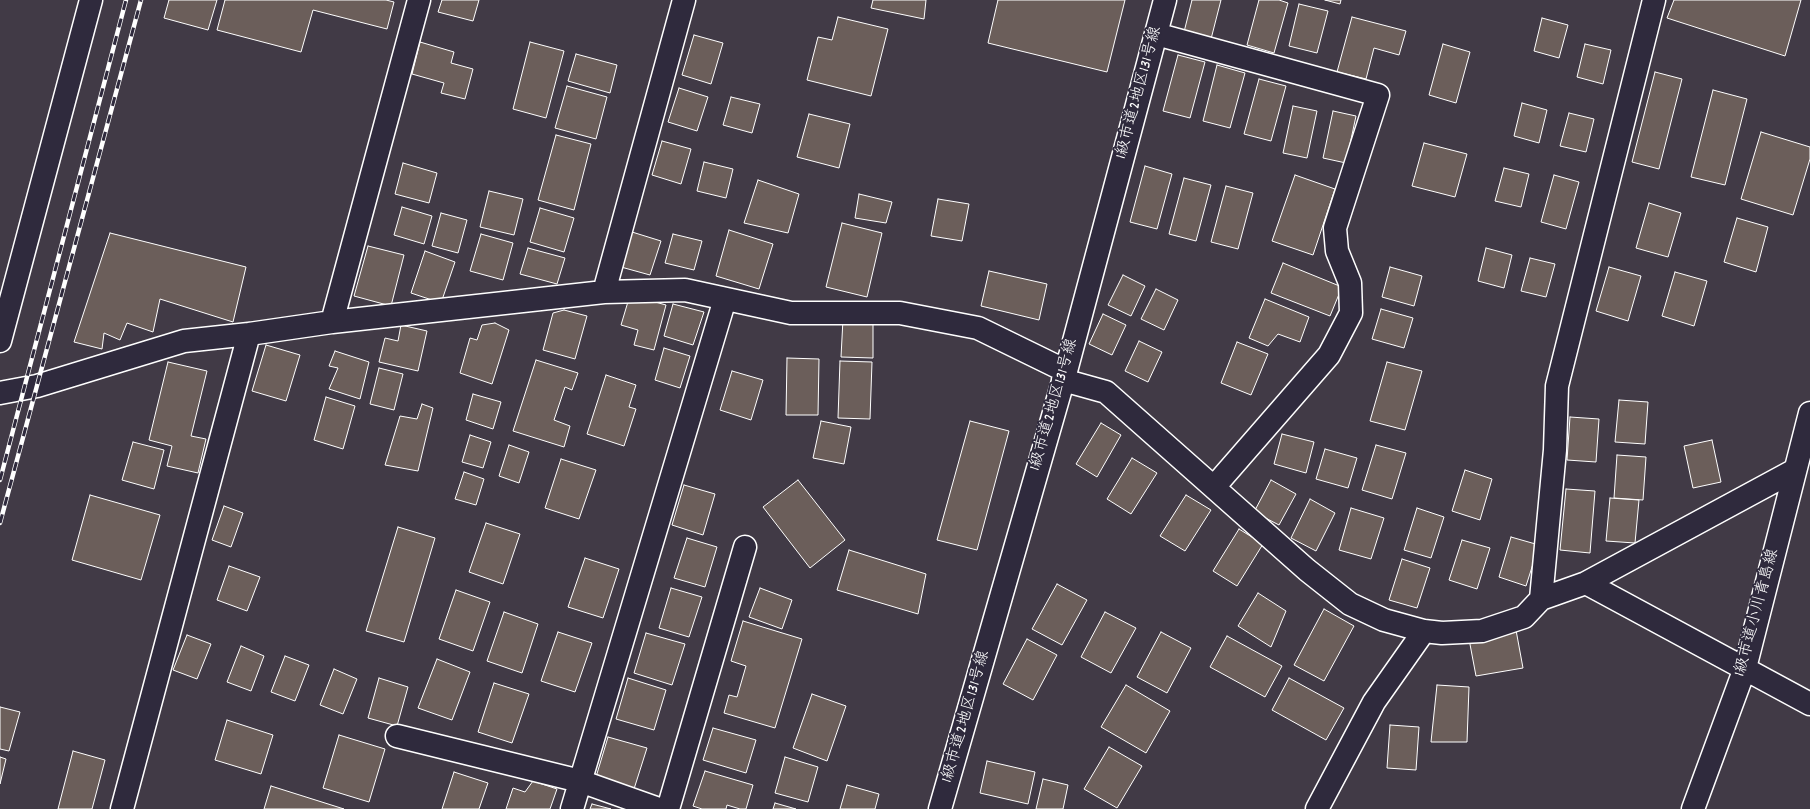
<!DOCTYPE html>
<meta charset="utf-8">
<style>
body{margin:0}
canvas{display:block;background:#413a46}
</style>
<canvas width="1810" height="809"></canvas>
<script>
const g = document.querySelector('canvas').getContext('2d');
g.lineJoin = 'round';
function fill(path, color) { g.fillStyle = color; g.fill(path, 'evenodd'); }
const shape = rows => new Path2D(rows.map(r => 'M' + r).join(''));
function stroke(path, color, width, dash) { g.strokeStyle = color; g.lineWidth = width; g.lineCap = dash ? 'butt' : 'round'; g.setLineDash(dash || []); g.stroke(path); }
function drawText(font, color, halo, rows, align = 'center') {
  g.font = font + ' Dekko,"Klee One",sans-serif'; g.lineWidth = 4; g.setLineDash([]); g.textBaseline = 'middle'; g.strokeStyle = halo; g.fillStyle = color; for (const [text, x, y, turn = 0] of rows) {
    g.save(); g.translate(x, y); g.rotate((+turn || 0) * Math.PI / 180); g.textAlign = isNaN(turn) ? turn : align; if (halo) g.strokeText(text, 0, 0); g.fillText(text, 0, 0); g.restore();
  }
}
const building = shape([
 [169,0,217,0,208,30,164,18,169,0],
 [225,0,386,0,394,2,387,29,313,10,301,52,217,30,225,0],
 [442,0,479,0,473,21,438,12,442,0],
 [873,0,926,0,924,19,871,8,873,0],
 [998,0,1125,0,1107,72,988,43,998,0],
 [1192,0,1221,0,1210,43,1183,36,1192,0],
 [1259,0,1279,0,1288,3,1274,53,1247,45,1259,0],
 [1325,0,1341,0,1340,4,1325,0],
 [1674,0,1801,0,1785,56,1667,18,1674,0],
 [1299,4,1328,11,1317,53,1289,46,1299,4],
 [838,17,888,29,871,96,807,80,818,37,832,40,838,17],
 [1352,17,1406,31,1399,55,1374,48,1366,79,1337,72,1352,17],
 [1542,18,1568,25,1559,58,1534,51,1542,18],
 [694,35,723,43,711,84,682,75,694,35],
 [420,42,454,52,451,63,473,69,465,99,441,93,444,83,412,74,420,42],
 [530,42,564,51,546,118,513,109,530,42],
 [1443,44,1470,52,1456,103,1429,95,1443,44],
 [1585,44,1611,50,1603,84,1577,77,1585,44],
 [576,54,617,65,610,93,568,81,576,54],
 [1178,55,1205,62,1190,118,1163,111,1178,55],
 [1217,65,1245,73,1230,128,1203,121,1217,65],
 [1655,72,1682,79,1659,169,1632,162,1655,72],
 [1259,79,1286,86,1271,141,1244,134,1259,79],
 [567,86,607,97,596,139,555,128,567,86],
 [679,88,708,97,697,131,668,122,679,88],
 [1713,90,1747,99,1725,185,1691,177,1713,90],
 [731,97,760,104,752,133,723,125,731,97],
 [1522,103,1547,110,1539,143,1514,136,1522,103],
 [1293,106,1317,111,1307,158,1283,153,1293,106],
 [1333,111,1356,116,1346,163,1323,158,1333,111],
 [1569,113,1594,119,1586,152,1560,146,1569,113],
 [809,114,850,124,839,168,797,157,809,114],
 [1761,132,1810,147,1810,159,1793,215,1741,199,1761,132],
 [556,135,591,144,574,210,538,200,556,135],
 [662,141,691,149,681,184,652,175,662,141],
 [1424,143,1467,154,1455,197,1412,186,1424,143],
 [704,162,733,169,726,198,697,191,704,162],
 [403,163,437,173,429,203,395,194,403,163],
 [1145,166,1172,174,1157,229,1130,222,1145,166],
 [1504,168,1529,174,1521,207,1495,201,1504,168],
 [1295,175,1335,189,1313,255,1272,241,1295,175],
 [1554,175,1579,182,1566,229,1541,222,1554,175],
 [1184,178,1211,185,1196,241,1169,234,1184,178],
 [758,180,799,194,788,233,744,223,758,180],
 [1226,186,1253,193,1238,249,1211,242,1226,186],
 [489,191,523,199,514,235,480,227,489,191],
 [859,194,892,202,886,223,855,218,859,194],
 [938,199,969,204,962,241,931,236,938,199],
 [1649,203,1681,213,1668,257,1636,248,1649,203],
 [402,207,432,216,424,244,394,235,402,207],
 [540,208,574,218,564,252,530,242,540,208],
 [441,213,467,220,458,253,432,246,441,213],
 [1737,218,1768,227,1756,272,1724,262,1737,218],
 [842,223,882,233,867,297,826,287,842,223],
 [729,230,773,244,759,289,716,276,729,230],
 [632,232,661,241,650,275,621,267,632,232],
 [110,233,246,267,233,322,160,299,153,332,127,323,120,340,104,333,102,349,74,342,110,233],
 [481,234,513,243,503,280,470,271,481,234],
 [673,234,702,241,694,270,665,263,673,234],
 [368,246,404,255,391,306,354,296,368,246],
 [528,248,565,258,557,284,520,274,528,248],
 [1486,248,1512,255,1504,288,1478,281,1486,248],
 [425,251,455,262,441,303,411,293,425,251],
 [1530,258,1555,264,1546,297,1521,291,1530,258],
 [1283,263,1342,287,1330,316,1271,293,1283,263],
 [1390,267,1422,276,1414,306,1382,297,1390,267],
 [1609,267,1641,276,1628,321,1596,311,1609,267],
 [989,271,1047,284,1039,320,981,306,989,271],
 [1675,272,1707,281,1694,326,1662,316,1675,272],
 [1123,275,1145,286,1131,316,1108,305,1123,275],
 [1156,289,1178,300,1164,330,1141,319,1156,289],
 [630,295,666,305,654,350,634,345,638,330,621,325,630,295],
 [1265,299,1309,317,1300,342,1278,334,1268,346,1249,338,1265,299],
 [673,304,704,312,693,345,664,336,673,304],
 [1381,309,1413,318,1404,348,1372,339,1381,309],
 [564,310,587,316,575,359,543,350,553,313,564,310],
 [1103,314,1126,325,1112,355,1089,344,1103,314],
 [843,319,873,320,873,358,841,357,843,319],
 [495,323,509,330,492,384,460,373,470,338,477,340,482,325,495,323],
 [401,325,427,331,418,371,379,362,385,338,398,341,401,325],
 [1139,341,1162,352,1148,382,1125,371,1139,341],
 [1237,342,1268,354,1251,395,1221,383,1237,342],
 [266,345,300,355,286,401,252,391,266,345],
 [664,348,690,356,680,388,655,380,664,348],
 [335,351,369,362,360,399,329,389,338,368,329,366,335,351],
 [787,358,819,359,818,415,786,415,787,358],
 [536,360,578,373,572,390,565,387,554,420,570,426,564,447,513,431,536,360],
 [840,361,872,362,870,419,838,418,840,361],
 [168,362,207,371,191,436,206,439,198,473,167,466,172,446,149,440,168,362],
 [1387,362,1422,371,1405,430,1370,421,1387,362],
 [379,368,403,374,394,410,370,404,379,368],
 [732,371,763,380,751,420,720,410,732,371],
 [606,375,636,385,629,407,636,409,624,446,587,434,606,375],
 [473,394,501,402,493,429,466,420,473,394],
 [326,397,355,406,343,449,314,440,326,397],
 [1619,400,1648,402,1645,444,1615,442,1619,400],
 [422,404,433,408,418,471,385,465,400,416,417,419,422,404],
 [1570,417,1599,419,1596,462,1567,460,1570,417],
 [821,421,851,427,844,464,813,458,821,421],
 [970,421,1009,431,977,550,937,540,970,421],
 [1101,423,1121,435,1097,477,1076,464,1101,423],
 [1282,434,1314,442,1306,473,1274,464,1282,434],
 [470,435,491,442,483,468,462,462,470,435],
 [1712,440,1721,482,1693,488,1684,446,1712,440],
 [133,442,164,450,154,489,122,480,133,442],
 [509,445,529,452,519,483,499,476,509,445],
 [1376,445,1406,453,1392,499,1362,490,1376,445],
 [1325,449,1357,458,1348,488,1316,479,1325,449],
 [1617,455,1646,457,1643,500,1614,498,1617,455],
 [1132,458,1157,473,1131,514,1107,499,1132,458],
 [561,459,596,470,579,519,545,508,561,459],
 [1465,470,1492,479,1480,520,1452,511,1465,470],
 [464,472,484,479,476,505,455,499,464,472],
 [798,480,845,540,810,568,763,507,798,480],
 [1271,480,1296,494,1279,525,1254,512,1271,480],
 [684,485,715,494,703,535,672,525,684,485],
 [1566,489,1595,491,1590,553,1560,550,1566,489],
 [90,495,160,515,141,580,72,560,90,495],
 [1186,495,1211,510,1185,551,1160,536,1186,495],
 [1610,498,1639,500,1635,543,1606,541,1610,498],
 [1310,499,1335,513,1316,551,1291,538,1310,499],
 [224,506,243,513,231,547,212,540,224,506],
 [1351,508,1384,518,1371,559,1339,550,1351,508],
 [1417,508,1444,517,1431,558,1404,550,1417,508],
 [486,523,520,534,503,584,469,572,486,523],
 [398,527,435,538,404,642,366,631,398,527],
 [1239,529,1263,544,1237,586,1213,571,1239,529],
 [1511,537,1539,545,1526,586,1499,577,1511,537],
 [687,538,717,547,705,587,674,578,687,538],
 [1462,540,1490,548,1477,589,1449,580,1462,540],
 [849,550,926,574,918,614,837,590,849,550],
 [585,558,619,569,603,618,568,607,585,558],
 [1402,559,1430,568,1417,608,1389,600,1402,559],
 [229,566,260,577,247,611,217,600,229,566],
 [1057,584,1087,600,1062,645,1032,629,1057,584],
 [671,588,702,597,689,637,659,628,671,588],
 [760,588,792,600,782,629,749,617,760,588],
 [456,590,490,602,473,651,439,639,456,590],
 [1258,593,1286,611,1271,647,1238,626,1258,593],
 [1324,609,1354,626,1324,681,1294,665,1324,609],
 [504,612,538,624,522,673,487,661,504,612],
 [1105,612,1136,628,1111,673,1081,657,1105,612],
 [743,621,802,639,775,728,724,713,729,695,737,697,746,666,731,661,743,621],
 [1516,630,1523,668,1476,676,1469,639,1516,630],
 [558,632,592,643,575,692,541,681,558,632],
 [1161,632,1191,648,1167,693,1137,677,1161,632],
 [646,633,685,644,672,685,634,673,646,633],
 [187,635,211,644,197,679,173,670,187,635],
 [1227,636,1282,666,1265,697,1210,667,1227,636],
 [1027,639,1057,655,1033,700,1003,684,1027,639],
 [241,646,264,656,251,691,227,682,241,646],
 [285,656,309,665,295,701,271,692,285,656],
 [437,659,470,672,452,720,418,708,437,659],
 [334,669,357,679,343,714,320,705,334,669],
 [379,678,408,687,397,726,368,718,379,678],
 [628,678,666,690,654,730,616,719,628,678],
 [1289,678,1344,708,1326,740,1272,710,1289,678],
 [494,683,529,694,512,743,478,732,494,683],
 [1126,685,1170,711,1146,753,1101,727,1126,685],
 [1437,685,1469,687,1467,742,1431,742,1437,685],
 [812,694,846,706,827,761,793,748,812,694],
 [0,707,20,712,9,751,0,749,0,707],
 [227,720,273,735,261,774,215,760,227,720],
 [1390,725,1419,727,1416,770,1387,768,1390,725],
 [713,728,756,740,746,773,703,760,713,728],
 [339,735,385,749,369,802,323,788,339,735],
 [608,737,647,748,634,789,596,777,608,737],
 [1109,747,1142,766,1117,808,1084,789,1109,747],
 [73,751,105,760,92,809,58,809,73,751],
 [0,757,6,759,0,784,0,757],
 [785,757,818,767,808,802,775,793,785,757],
 [987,761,1035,772,1028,804,980,793,987,761],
 [705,771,753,785,746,809,740,809,727,805,726,809,702,809,693,806,705,771],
 [454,772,488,783,479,809,442,809,454,772],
 [1043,779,1068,785,1063,809,1036,809,1043,779],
 [533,781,557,789,550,809,506,809,513,788,525,792,533,781],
 [847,785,879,794,875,809,840,809,847,785],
 [271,786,344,809,264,809,271,786],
 [775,803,796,809,773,809,775,803],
 [592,804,611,809,590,809,592,804]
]);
fill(building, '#6b5e5a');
stroke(building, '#fff', 1);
const minor = shape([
 [1156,34,1378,95,1335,228,1337,251,1350,283,1351,313,1329,355,1214,487],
 [604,292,684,0],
 [332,322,419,0],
 [0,341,91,0],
 [1063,380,1106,392,1307,570,1350,604,1384,620,1424,631,1442,633,1482,631,1524,617,1541,599,1586,583,1795,470],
 [0,393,37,386,184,341,249,334,332,322,604,292,685,290,791,313,900,313,978,328,1066,371],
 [1586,583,1810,704],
 [1541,599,1555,450,1557,386,1654,0],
 [397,736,580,781,659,809],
 [122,809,249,334],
 [572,809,725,299],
 [668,809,745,547],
 [940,809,1066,371,1165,0],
 [1317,809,1374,702,1424,631],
 [1693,809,1745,668,1810,413]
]);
stroke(minor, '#fff', 25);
stroke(minor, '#2f2a3d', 22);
const rail = shape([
 [0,480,126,0],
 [0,523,141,0]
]);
stroke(rail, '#fff', 4.5);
stroke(rail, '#2f2a3d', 3, [9]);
drawText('16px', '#fff', '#2f2a3d', [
 ["1級市道2地区131号線",1140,93,-75],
 ["1級市道2地区131号線",1055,405,-74],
 ["1級市道小川青島線",1758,613,-75],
 ["1級市道2地区131号線",967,717,-74]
]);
</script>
